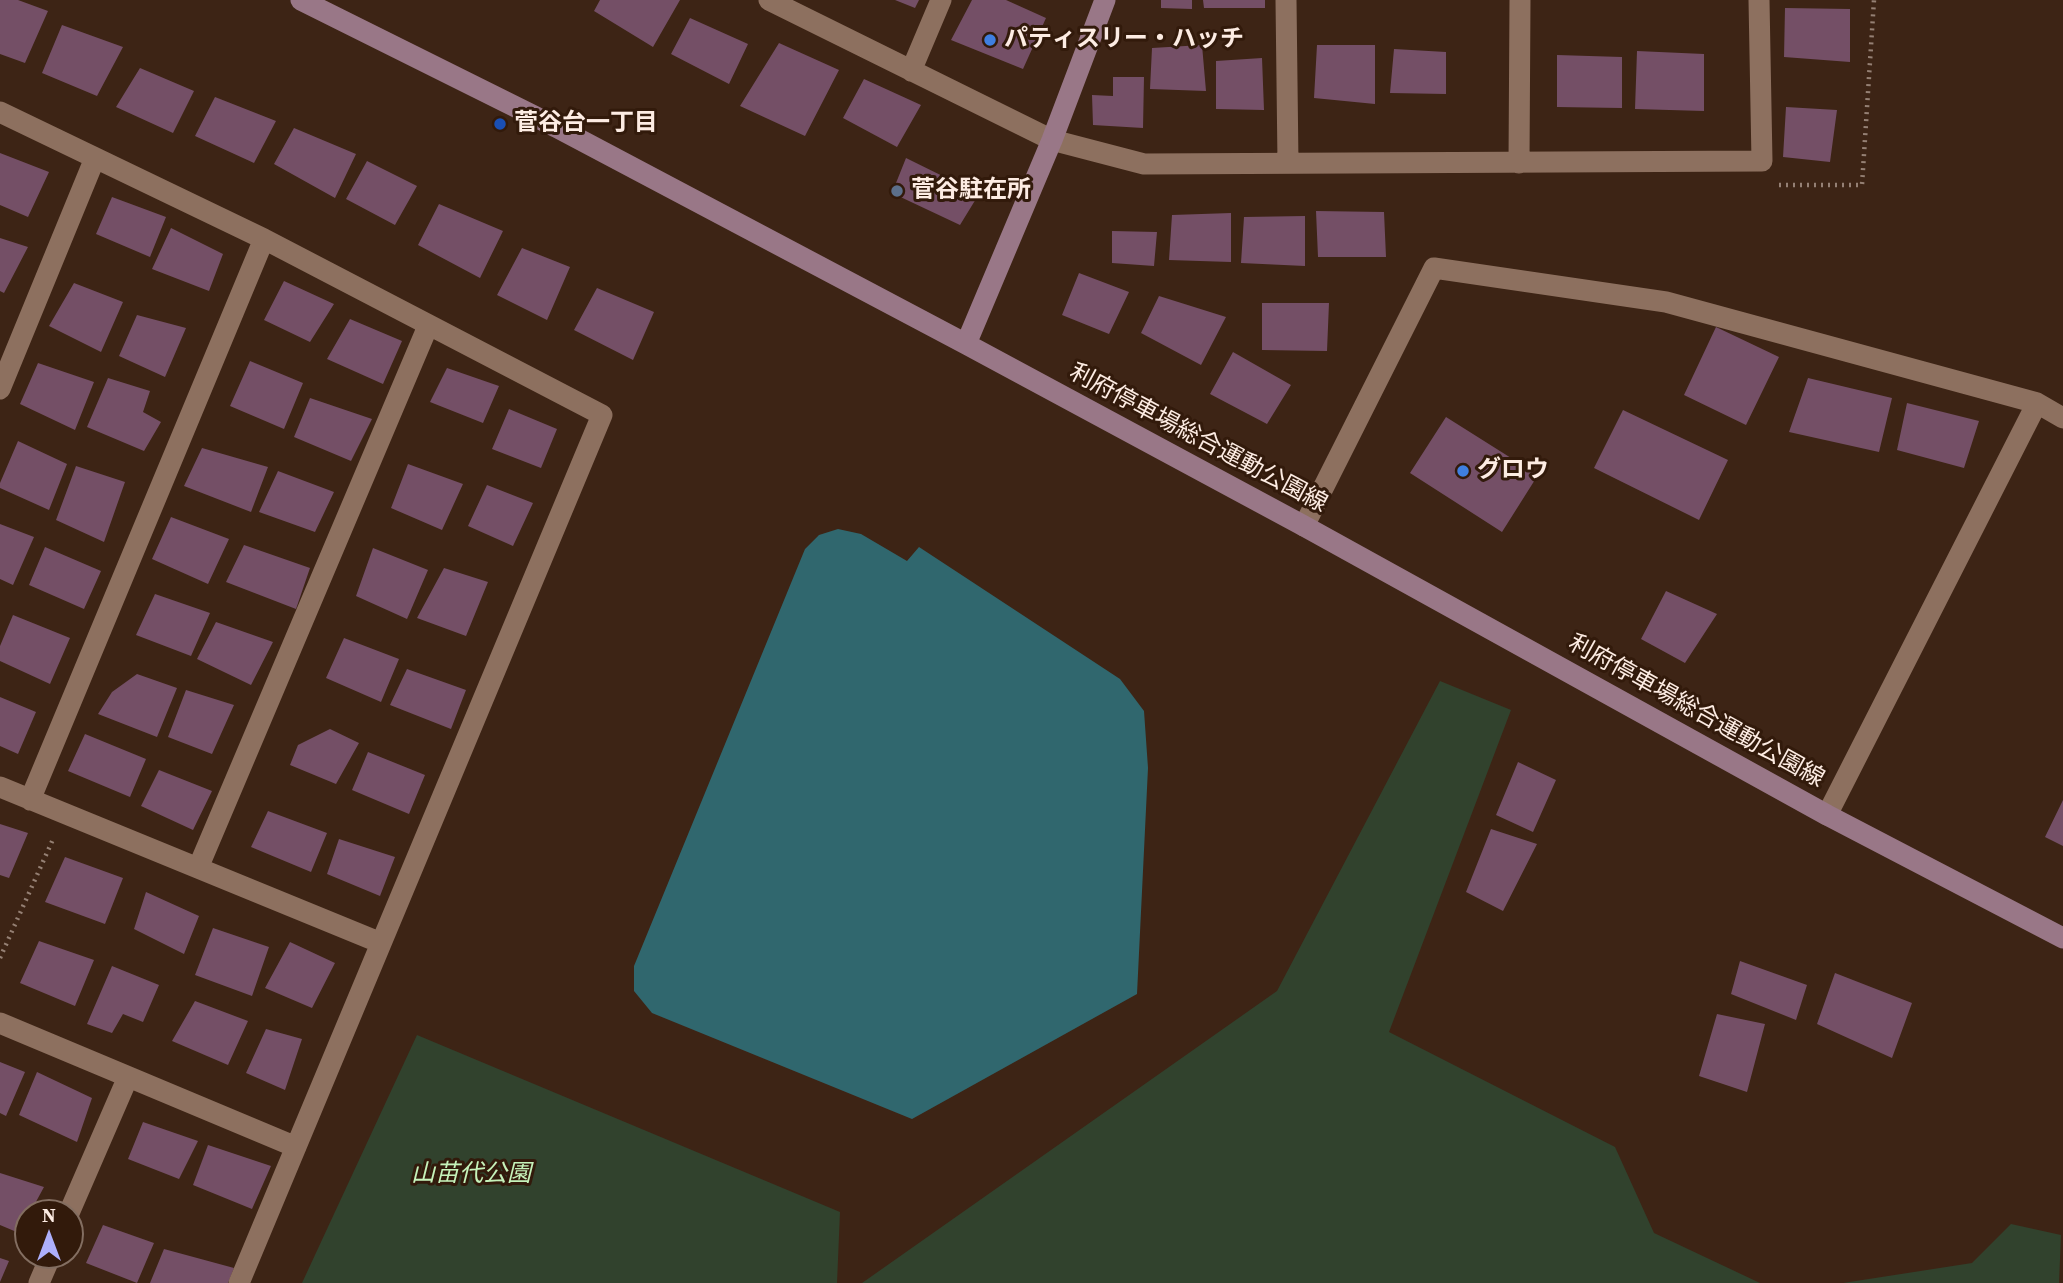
<!DOCTYPE html>
<meta charset="utf-8">
<style>
body{margin:0}
#map{position:relative;width:2063px;height:1283px;overflow:hidden;background:#3d2415;font-family:"Source Serif 4",serif}
canvas{display:block}
.north{position:absolute;left:14px;top:1199px;width:70px;height:70px;box-sizing:border-box;background:#321a0b;border:2px solid #836e61;border-radius:50%;rotate:0deg;font-size:19px;font-weight:700;line-height:28px;text-align:center;color:#fdece3}
.north::after{content:'';display:block;margin:auto;width:24px;height:32px;background:#adaffb;clip-path:polygon(50% 0,100% 100%,50% 72%,0 100%)}
</style>
<div id="map">
<canvas width="2063" height="1283"></canvas>
<div class="north">N</div>
</div>
<script>
const g = document.querySelector('canvas').getContext('2d');
g.lineJoin = 'round';
function fill(path, color) { g.fillStyle = color; g.fill(path, 'evenodd'); }
const shape = rows => new Path2D(rows.map(r => 'M' + r).join(''));
function stroke(path, color, width, dash) { g.strokeStyle = color; g.lineWidth = width; g.lineCap = dash ? 'butt' : 'round'; g.setLineDash(dash || []); g.stroke(path); }
function drawText(font, color, halo, rows, align = 'center') {
  g.font = font + ' "Source Serif 4","Noto Sans JP",serif'; g.lineWidth = 6; g.setLineDash([]); g.textBaseline = 'middle'; g.strokeStyle = halo; g.fillStyle = color; for (const [text, x, y, turn = 0] of rows) {
    g.save(); g.translate(x, y); g.rotate((+turn || 0) * Math.PI / 180); g.textAlign = isNaN(turn) ? turn : align; if (halo) g.strokeText(text, 0, 0); g.fillText(text, 0, 0); g.restore();
  }
}
fill(shape([
 [1440,681,1511,710,1389,1032,1615,1147,1654,1233,1760,1283,862,1283,1277,991],
 [417,1035,840,1212,837,1283,302,1283],
 [2011,1224,2061,1235,2059,1283,1843,1283,1972,1263]
]), '#31422d');
fill(shape([
 [838,529,861,534,907,561,919,547,1120,679,1144,711,1148,768,1137,994,912,1119,652,1013,634,991,634,966,805,549,819,535]
]), '#30676e');
fill(shape([
 [0,0,18,0,48,11,25,63,0,54],
 [600,0,680,0,653,47,594,11],
 [895,0,919,0,915,8],
 [972,0,1006,0,1046,18,1023,69,951,40],
 [1161,0,1192,0,1192,9,1161,8],
 [1203,0,1265,0,1265,8,1204,8],
 [1785,8,1850,9,1850,62,1784,57],
 [690,18,748,44,729,84,671,54],
 [62,25,123,47,97,96,42,73],
 [779,43,839,70,805,136,740,106],
 [1202,45,1206,91,1150,89,1152,48],
 [1317,45,1375,45,1375,104,1314,98],
 [1394,49,1446,52,1446,94,1390,93],
 [1637,51,1704,54,1704,111,1635,109],
 [1557,55,1622,57,1622,108,1557,107],
 [1262,58,1264,110,1216,109,1216,61],
 [140,68,194,91,173,133,116,107],
 [1113,77,1144,77,1143,128,1093,125,1092,95,1113,96],
 [864,79,921,105,897,147,843,118],
 [215,97,276,121,254,163,195,136],
 [1786,107,1837,110,1830,162,1783,157],
 [294,128,356,154,335,198,274,164],
 [0,153,49,172,28,217,0,205],
 [906,158,979,194,960,225,892,193],
 [367,161,417,186,395,225,346,199],
 [112,197,166,217,150,257,96,234],
 [439,204,503,231,480,278,418,245],
 [1316,211,1384,212,1386,257,1318,257],
 [1231,213,1231,262,1169,260,1172,215],
 [1305,216,1305,266,1241,263,1244,217],
 [171,228,223,254,209,291,152,269],
 [1112,231,1157,232,1154,266,1112,263],
 [0,238,28,247,4,293,0,291],
 [522,248,570,267,547,320,497,295],
 [1079,273,1129,292,1109,334,1062,315],
 [284,281,334,304,310,342,264,320],
 [74,283,123,302,101,352,49,326],
 [597,288,654,312,633,360,574,330],
 [1159,296,1226,317,1201,365,1141,333],
 [1262,303,1329,303,1327,351,1262,350],
 [137,315,186,328,165,377,119,356],
 [350,319,402,341,383,384,327,359],
 [1716,327,1779,357,1746,425,1684,395],
 [1233,352,1291,385,1267,424,1210,394],
 [250,361,303,383,284,429,230,406],
 [38,363,94,382,75,430,20,404],
 [447,368,499,386,483,423,430,402],
 [108,378,150,391,143,412,161,422,144,451,87,427],
 [1808,378,1892,398,1879,452,1789,432],
 [310,398,372,419,351,461,294,437],
 [1907,403,1979,421,1964,468,1897,450],
 [509,409,557,429,541,468,492,449],
 [1623,410,1728,460,1699,520,1594,468],
 [1446,417,1538,475,1502,532,1410,473],
 [18,441,67,464,49,510,0,488,0,483],
 [202,448,268,467,251,512,184,486],
 [408,464,463,484,442,530,391,508],
 [76,466,125,482,104,542,56,520],
 [278,471,334,492,315,532,259,512],
 [487,485,533,503,513,546,468,526],
 [171,517,229,539,208,584,152,559],
 [0,524,34,537,13,585,0,579],
 [244,545,310,568,296,609,226,582],
 [45,547,101,571,84,609,29,585],
 [373,548,428,570,407,619,356,596],
 [444,568,488,582,466,636,417,618],
 [1666,591,1717,614,1685,663,1641,639],
 [155,594,210,613,191,656,136,635],
 [13,615,70,638,50,684,0,661,0,646],
 [216,622,273,642,251,685,197,659],
 [344,638,399,659,381,702,326,678],
 [407,669,466,690,451,729,390,705],
 [137,674,177,688,157,737,98,714,112,692],
 [186,690,234,705,212,754,168,737],
 [0,697,36,712,18,754,0,746],
 [330,729,359,743,336,784,290,765,298,745],
 [85,734,146,759,130,797,68,771],
 [368,752,425,775,409,814,352,790],
 [1518,762,1556,780,1533,832,1496,815],
 [159,770,212,791,193,830,141,806],
 [2063,800,2063,846,2045,837],
 [268,811,327,833,311,872,251,847],
 [0,824,28,833,9,878,0,875],
 [1491,829,1537,844,1503,911,1466,892],
 [339,839,395,857,380,896,327,874],
 [65,857,123,878,105,924,45,902],
 [146,892,199,916,184,954,134,929],
 [213,928,269,947,252,996,195,975],
 [39,941,94,960,75,1006,20,983],
 [290,942,335,963,312,1008,265,988],
 [1740,961,1807,985,1796,1020,1731,994],
 [112,966,159,985,143,1022,123,1014,112,1033,87,1024],
 [1835,973,1912,1003,1892,1058,1817,1024],
 [195,1001,248,1021,228,1065,172,1041],
 [1717,1014,1765,1024,1747,1092,1699,1076],
 [266,1029,302,1039,285,1090,246,1073],
 [0,1062,25,1072,6,1116,0,1113],
 [37,1072,92,1098,77,1142,19,1115],
 [143,1122,198,1141,179,1179,128,1159],
 [208,1145,271,1166,252,1209,193,1185],
 [0,1173,44,1187,19,1233,0,1225],
 [103,1225,154,1243,137,1283,86,1263],
 [164,1249,234,1268,228,1283,150,1283],
 [0,1258,9,1261,0,1282]
]), '#744f66');
stroke(shape([
 [1779,185,1862,185,1874,0],
 [0,958,54,837]
]), '#958074', 4.5, [2, 5]);
stroke(shape([
 [769,0,1052,140,1144,164,1762,161,1759,0],
 [1286,0,1288,163],
 [911,71,941,0],
 [0,112,264,239,602,415,239,1283],
 [1519,163,1520,0],
 [0,389,95,158],
 [1304,526,1434,268,1666,302,2037,403,2063,418],
 [0,787,381,943],
 [30,800,264,239],
 [1827,815,2037,403],
 [198,868,428,326],
 [0,1023,296,1147],
 [69,1213,128,1077],
 [39,1283,51,1255]
]), '#8d705f', 21);
stroke(shape([
 [301,0,556,127,966,344,1304,526,1827,815,2063,938],
 [966,344,1052,140,1105,0]
]), '#997787', 21);
for (const [x, y, r, color] of [
 [990,40,7,"#3f7fe0"],
 [500,124,7,"#1a4fb4"],
 [897,191,7,"#5c6f8a"],
 [1463,471,7,"#3f7fe0"]
]) { const dot = new Path2D(); dot.arc(x, y, r, 0, 2 * Math.PI); g.fillStyle = color; g.fill(dot); stroke(dot, '#321a0b', 2.5); }
drawText('bold 24px', '#fdece3', '#321a0b', [
 ["パティスリー・ハッチ",1004,40],
 ["菅谷台一丁目",514,124],
 ["菅谷駐在所",911,191],
 ["グロウ",1477,471]
], 'left');
drawText('24px', '#fdece3', '#321a0b', [
 ["利府停車場総合運動公園線",1198,439,28],
 ["利府停車場総合運動公園線",1696,712,29]
]);
drawText('italic 24px', '#c5f2ba', '#321a0b', [
 ["山苗代公園",471,1175]
]);
</script>
